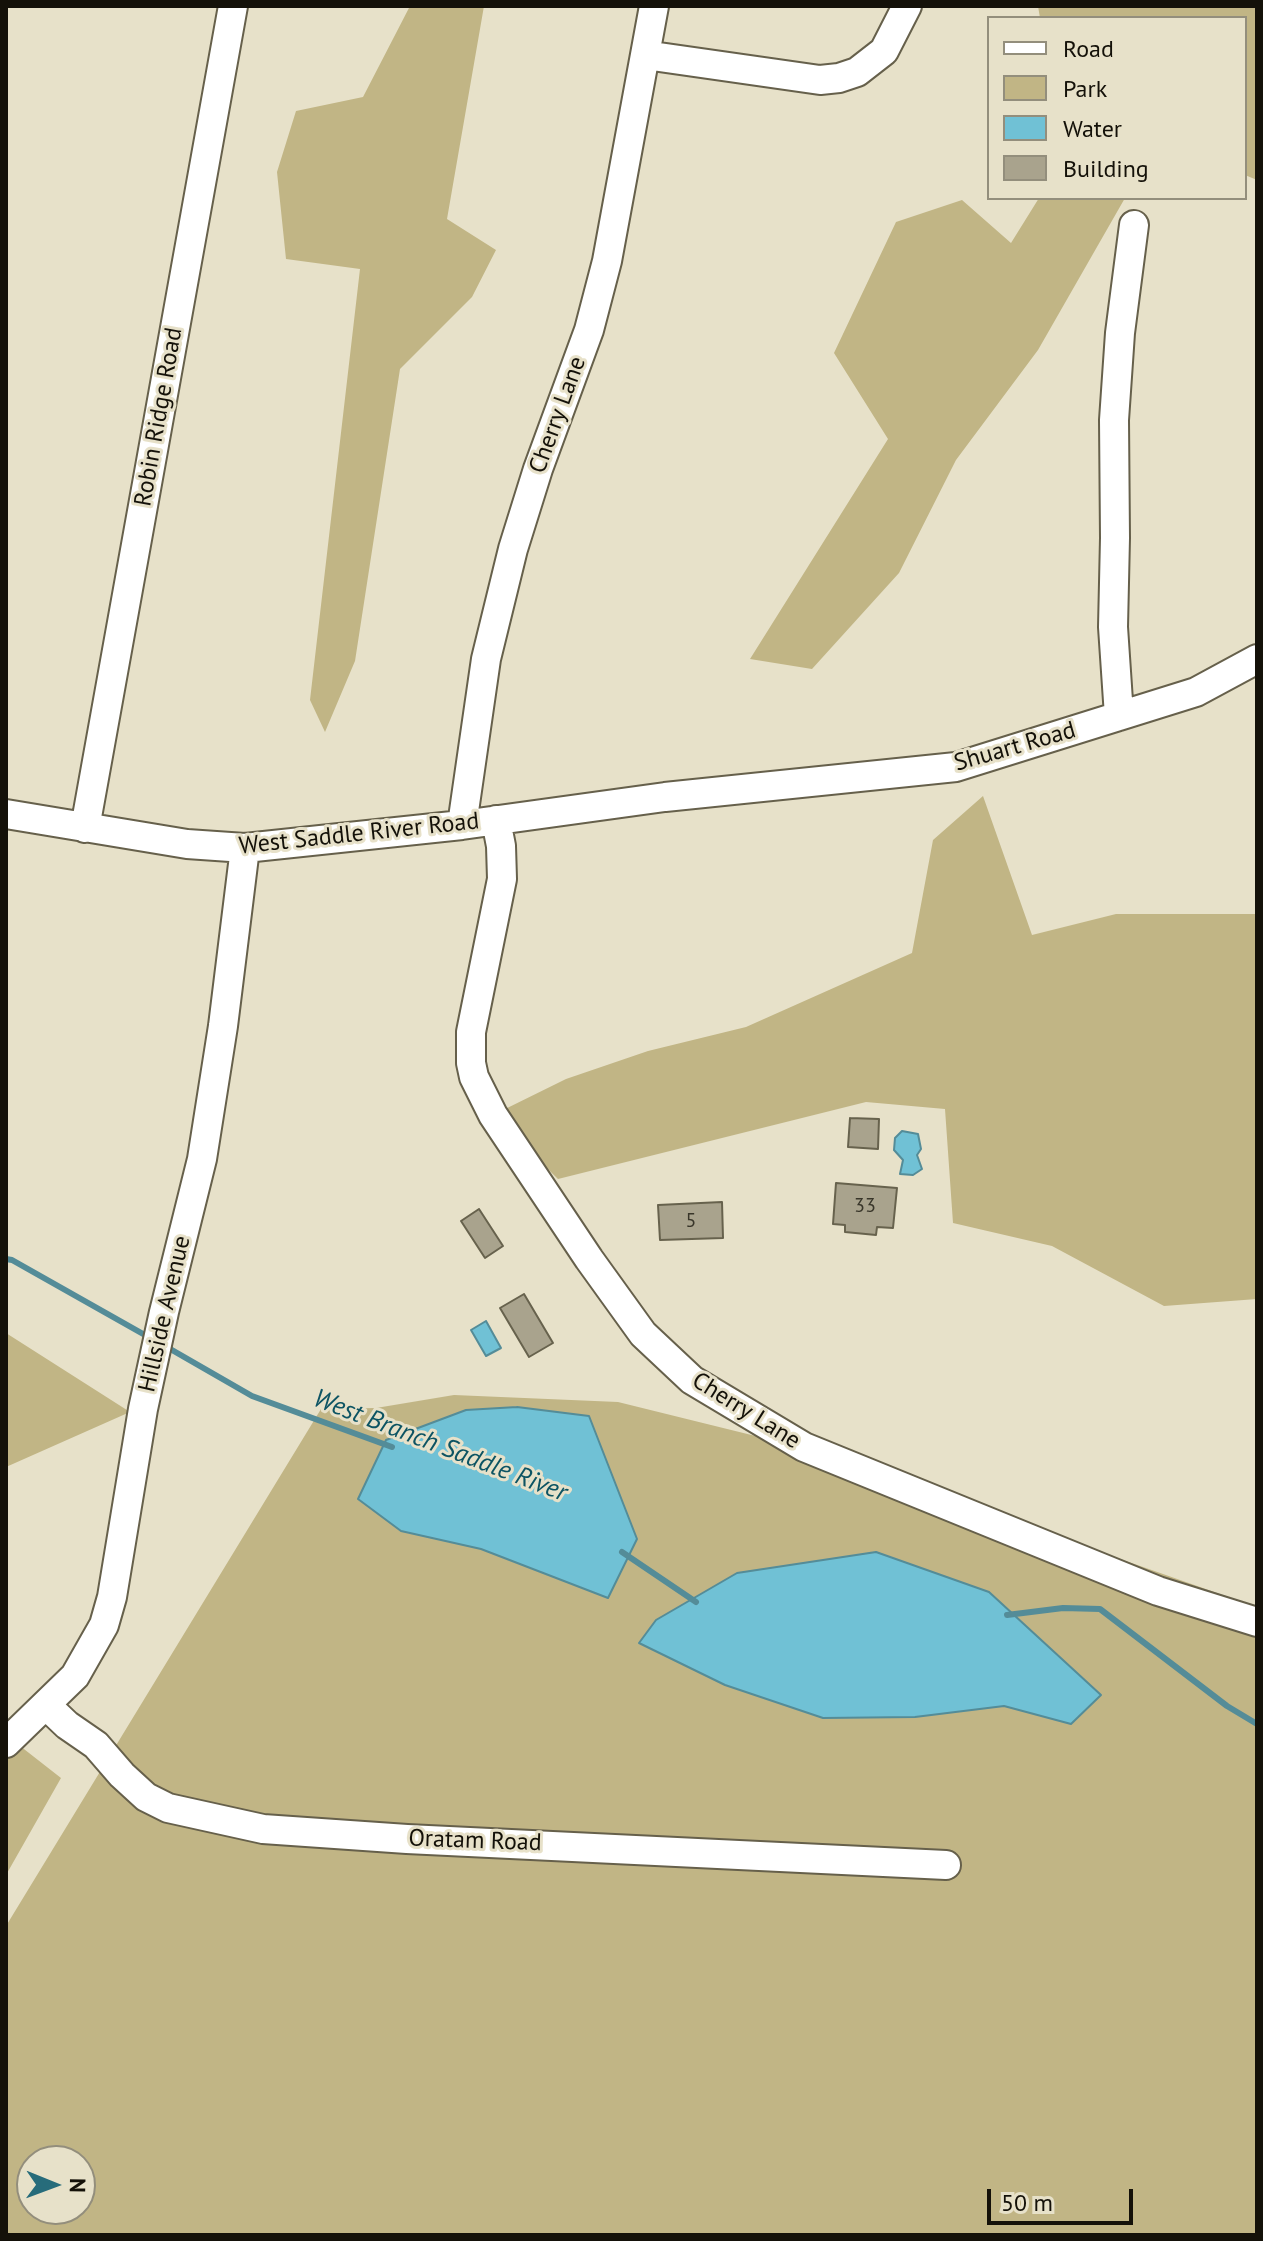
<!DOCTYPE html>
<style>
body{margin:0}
#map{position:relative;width:1263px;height:2241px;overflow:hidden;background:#e7e1c9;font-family:"PT Sans",sans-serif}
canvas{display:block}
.frame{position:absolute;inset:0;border:8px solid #141109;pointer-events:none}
.legend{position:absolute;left:987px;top:16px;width:260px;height:184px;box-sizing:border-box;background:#e7e1c9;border:2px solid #938e7c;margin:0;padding:10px 14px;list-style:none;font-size:24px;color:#141109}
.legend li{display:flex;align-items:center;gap:16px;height:40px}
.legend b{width:40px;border:2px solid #938e7c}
.north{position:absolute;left:16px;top:2145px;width:80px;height:80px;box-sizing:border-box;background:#e7e1c9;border:2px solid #938e7c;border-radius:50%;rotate:91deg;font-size:22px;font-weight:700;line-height:32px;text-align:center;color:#141109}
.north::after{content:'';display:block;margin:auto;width:28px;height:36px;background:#276c7b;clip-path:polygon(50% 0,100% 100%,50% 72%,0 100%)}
.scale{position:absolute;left:987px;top:2189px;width:146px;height:36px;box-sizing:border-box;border:4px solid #141109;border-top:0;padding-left:10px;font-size:24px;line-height:28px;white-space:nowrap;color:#141109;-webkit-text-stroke:6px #e7e1c9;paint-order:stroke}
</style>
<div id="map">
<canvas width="1263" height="2241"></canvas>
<div class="frame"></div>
<ul class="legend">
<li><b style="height:10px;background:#fff"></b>Road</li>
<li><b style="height:22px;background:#c1b585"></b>Park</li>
<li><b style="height:22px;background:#70c1d5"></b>Water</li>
<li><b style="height:22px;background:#a9a38d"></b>Building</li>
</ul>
<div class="north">N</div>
<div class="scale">50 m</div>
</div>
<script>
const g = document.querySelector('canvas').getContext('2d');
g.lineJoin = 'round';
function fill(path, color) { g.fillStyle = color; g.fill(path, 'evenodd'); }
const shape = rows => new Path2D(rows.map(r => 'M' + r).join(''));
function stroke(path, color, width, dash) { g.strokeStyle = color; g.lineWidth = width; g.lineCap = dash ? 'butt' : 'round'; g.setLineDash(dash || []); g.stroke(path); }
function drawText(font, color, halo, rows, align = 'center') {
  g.font = font + ' "PT Sans",sans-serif'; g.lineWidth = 6; g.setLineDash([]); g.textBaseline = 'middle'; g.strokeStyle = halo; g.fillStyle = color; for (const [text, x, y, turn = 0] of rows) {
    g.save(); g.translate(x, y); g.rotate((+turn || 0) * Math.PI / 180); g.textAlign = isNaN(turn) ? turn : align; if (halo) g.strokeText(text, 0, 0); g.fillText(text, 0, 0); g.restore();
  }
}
fill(shape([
 [410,6,484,6,447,219,496,250,472,297,400,369,355,661,325,732,310,700,360,269,286,259,277,172,296,111,363,97],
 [1038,6,1257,6,1257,180,1245,175,1245,18,1040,18],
 [1039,198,1125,198,1038,350,956,460,899,573,812,669,750,659,888,439,834,353,896,222,962,200,1011,243],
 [983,796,1032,935,1116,914,1257,914,1257,1299,1164,1306,1052,1246,953,1223,945,1109,866,1102,558,1179,493,1115,566,1079,648,1051,746,1027,912,953,933,840],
 [6,1333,130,1412,6,1467],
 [454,1395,618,1402,804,1448,1257,1607,1257,2235,6,2235,6,1926,321,1409,376,1408],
 [32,2161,80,2161,80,2209,32,2209],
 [6,1735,61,1778,6,1875]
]), '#c1b585');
const water = shape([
 [902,1131,918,1134,921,1149,917,1155,922,1169,913,1175,900,1174,903,1160,894,1150,895,1138,902,1131],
 [486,1321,501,1348,486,1356,471,1330,486,1321],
 [517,1407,589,1416,637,1539,608,1598,481,1549,401,1531,358,1499,386,1440,466,1410,517,1407],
 [876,1552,989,1592,1101,1695,1071,1724,1004,1706,915,1717,823,1718,725,1685,639,1643,656,1620,737,1573,876,1552]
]);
fill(water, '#70c1d5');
stroke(water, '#548c98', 2);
stroke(shape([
 [6,1259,12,1260,152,1339],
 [165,1346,252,1396,392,1447],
 [622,1552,696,1602],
 [1007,1615,1063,1608,1100,1609,1227,1706,1257,1724]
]), '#548c98', 6);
const building = shape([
 [850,1118,879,1119,878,1149,848,1147,850,1118],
 [836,1183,897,1188,893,1228,877,1227,876,1235,845,1232,845,1225,833,1224,836,1183],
 [722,1202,723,1238,660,1240,658,1205,722,1202],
 [479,1209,503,1246,485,1258,461,1221,479,1209],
 [524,1294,553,1343,529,1357,500,1308,524,1294]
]);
fill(building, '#a9a38d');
stroke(building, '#67624d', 2);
const minor = shape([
 [645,55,820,80,839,78,857,72,884,51,907,6],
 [1119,716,1113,627,1115,538,1114,420,1120,333,1134,225],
 [6,814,187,844,245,848,462,825,665,797,956,767,1196,692,1257,659],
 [496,820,501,846,502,879,471,1032,471,1063,474,1077,493,1115,589,1259,643,1334,692,1380,804,1447,1158,1591,1257,1622],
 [462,825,486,659,513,549,538,469,589,330,607,261,654,6],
 [85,828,233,6],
 [46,1705,67,1725,96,1745,122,1775,146,1797,168,1808,263,1829,407,1839,946,1865],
 [6,1743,75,1676,104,1625,112,1597,143,1409,164,1312,202,1159,223,1026,245,848]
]);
stroke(minor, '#66604b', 32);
stroke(minor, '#fff', 28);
drawText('20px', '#39362a', null, [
 ["33",865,1206],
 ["5",691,1221]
]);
drawText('24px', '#141109', '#e7e1c9', [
 ["Cherry Lane",558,415,-70],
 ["Robin Ridge Road",159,417,-80],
 ["Shuart Road",1015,747,-16],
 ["West Saddle River Road",359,834,-6],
 ["Hillside Avenue",165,1314,-77],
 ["Cherry Lane",746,1411,32],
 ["Oratam Road",475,1841,2]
]);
drawText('italic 26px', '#0d5463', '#e7e1c9', [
 ["West Branch Saddle River",440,1446,21]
]);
</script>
